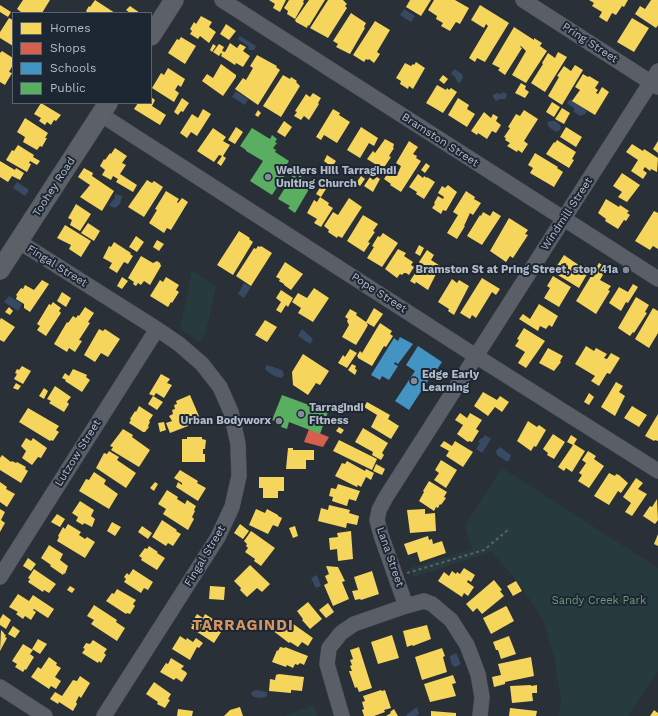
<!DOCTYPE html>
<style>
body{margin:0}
#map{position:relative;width:658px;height:716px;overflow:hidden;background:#2a3038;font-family:"Work Sans",sans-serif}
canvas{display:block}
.legend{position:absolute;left:12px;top:12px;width:140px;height:92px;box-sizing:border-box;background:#1d2633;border:1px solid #59626f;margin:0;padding:5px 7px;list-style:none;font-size:12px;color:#b4bcc9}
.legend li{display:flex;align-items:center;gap:8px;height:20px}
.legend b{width:20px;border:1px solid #59626f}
</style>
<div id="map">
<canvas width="658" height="716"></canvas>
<ul class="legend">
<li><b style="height:11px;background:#f6d55c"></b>Homes</li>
<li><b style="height:11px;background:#d6604d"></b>Shops</li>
<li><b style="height:11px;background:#4393c3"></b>Schools</li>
<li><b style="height:11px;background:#5aae61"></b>Public</li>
</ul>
</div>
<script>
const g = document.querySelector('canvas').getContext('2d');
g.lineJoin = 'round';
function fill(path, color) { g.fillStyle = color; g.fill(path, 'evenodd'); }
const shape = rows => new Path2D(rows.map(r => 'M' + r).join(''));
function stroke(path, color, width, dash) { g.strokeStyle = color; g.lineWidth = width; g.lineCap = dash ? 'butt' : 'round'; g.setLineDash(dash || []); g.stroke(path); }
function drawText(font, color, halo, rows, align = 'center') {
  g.font = font + ' "Work Sans",sans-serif'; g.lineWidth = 4; g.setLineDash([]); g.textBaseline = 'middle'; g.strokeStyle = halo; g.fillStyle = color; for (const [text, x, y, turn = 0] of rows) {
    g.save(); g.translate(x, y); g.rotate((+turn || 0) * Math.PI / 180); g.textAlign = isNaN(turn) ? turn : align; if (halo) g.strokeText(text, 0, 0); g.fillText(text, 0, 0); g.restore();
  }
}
fill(shape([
 [192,271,216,286,206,332,200,342,180,329],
 [502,468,658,568,658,671,628,716,559,716,561,700,555,661,543,619,517,581,492,552,414,577,410,568,472,549,465,525],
 [314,705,318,716,284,716]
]), '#273a3e');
fill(shape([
 [404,9,415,16,411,22,400,15],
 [240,36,256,46,254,50,249,50,248,46,238,39],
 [454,69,462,74,463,77,461,82,459,83,457,81,455,77,451,74],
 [236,91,248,99,245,105,232,97],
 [504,92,507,94,506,98,504,99,500,99,496,101,493,97,493,95,497,93,500,94],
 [570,99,587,111,585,114,580,116,574,112,574,108,567,103],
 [549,121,555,121,560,125,561,127,560,130,556,132,550,128,547,124],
 [17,182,29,190,25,196,13,188],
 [115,194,122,196,120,204,115,208,109,205,115,198],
 [244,283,251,287,244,298,238,294],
 [9,296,22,304,18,311,4,302],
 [302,329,313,339,310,344,298,336],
 [267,365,282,370,284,375,282,378,274,376,266,370,265,368],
 [485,435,491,439,482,453,476,449,480,443,478,442,481,438,482,439],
 [500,447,511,455,509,461,506,461,497,455,496,451],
 [317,575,321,586,316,588,311,578],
 [456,653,461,664,455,667,452,665,450,658,450,656],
 [256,690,267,692,267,696,262,698,254,697,251,694,252,692],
 [417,707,419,714,416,716,407,716,406,715]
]), '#384963');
fill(shape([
 [23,0,50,0,42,13,21,13,21,12,17,9],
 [95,0,115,13,88,13,86,11,89,6,90,7],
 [269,0,286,0,280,12,273,8,275,4],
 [289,0,304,0,303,2,304,3,295,19,287,14,288,11,284,8],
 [309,0,325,0,309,26,308,25,307,28,296,22,295,20],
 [328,0,343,0,347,4,345,6,347,8,328,38,310,28],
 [410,0,431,0,421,16,406,7],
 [434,0,455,0,469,8,460,24,456,22,450,31,441,26,443,23,436,19,437,16,428,10],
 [589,0,628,0,624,7,622,6,616,15,612,13,607,22,599,17,602,12,592,6,594,3],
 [651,0,658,0,658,25,656,28,635,14,640,6,645,9],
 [0,5,11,12,8,17,0,12],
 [480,5,509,23,485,62,477,58,475,62,469,58,488,26,486,24,484,28,471,20],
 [130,6,140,13,130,13,126,10],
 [351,13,366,23,364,27,365,28,350,54,336,47,338,44,333,41],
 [201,16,212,22,209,27,216,32,209,43,200,36,198,39,190,34,192,31,190,29,194,22,196,24],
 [9,18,13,20,13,46,0,38,0,32],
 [632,18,649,28,634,52,617,42],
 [375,21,390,30,377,52,380,54,374,63,369,59,368,60,366,59,364,62,353,55],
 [226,24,236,31,229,40,220,34],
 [514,27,534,40,534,38,542,43,540,46,547,51,526,83,512,75,526,51,521,46,520,47,522,48,505,75,498,70,500,68,492,64],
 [181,37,196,46,185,64,168,53,177,39,179,40],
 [230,43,237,48,240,44,246,47,243,51,250,56,243,67,236,63,235,65,221,56,222,54,221,53,219,56,213,52,219,44,224,47,222,51,225,52],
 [213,44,216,46,212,52,210,50],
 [2,51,13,58,13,65,9,72,12,73,5,85,0,82,0,53],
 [558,52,567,57,545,92,531,83,543,64,542,63,548,53,555,58],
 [257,55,277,66,276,67,280,70,258,105,235,89,243,78,246,80,253,68,250,66],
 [416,62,425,68,413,89,409,86,408,89,400,84,401,81,396,78,405,63,411,66,413,64,414,65],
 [221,64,236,75,236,77,223,96,202,81,207,74,213,78],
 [575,65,583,70,562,105,548,96,559,77,557,76,564,66,571,71],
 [168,68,185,79,181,87,178,85,175,90,179,93,174,102,152,88,161,73,164,75],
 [583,74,588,77,589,76,599,82,595,88,598,90,596,93,598,94,602,87,609,92,595,115,572,101,580,90,575,87],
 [283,75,290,79,291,77,297,81,296,82,300,86,281,117,263,106],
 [443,75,448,79,444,84,439,80],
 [521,83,526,86,525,89,529,92,525,98,515,93],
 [437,85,446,90,447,88,449,90,451,88,457,92,443,113,426,103],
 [313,93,321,98,318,103,319,104,309,120,304,116,301,120,294,116,297,112,295,111,306,94,310,97],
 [151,97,155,100,152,106,166,115,160,125,134,109,138,103,151,103],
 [182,98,189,103,183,112,181,111,178,115,174,112],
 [458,98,469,105,467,109,475,114,467,127,448,115],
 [552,102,560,107,554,117,546,112],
 [41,103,61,115,56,121,54,120,51,125,47,122,45,125,39,121,41,118,34,114],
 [562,108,570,113,564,124,555,119],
 [203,109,211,114,197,136,191,132,187,138,180,133,192,114,198,118],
 [333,109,340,113,339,115,350,122,337,143,324,135,321,140,316,137],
 [258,110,261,113,258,117,255,115],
 [524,110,538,119,524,141,528,144,522,153,518,150,517,152,507,146,510,143,505,140,506,138,504,137,510,128,508,127,516,114,520,116],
 [484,112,491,118,493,114,498,117,496,121,501,125,496,133,492,131,487,139,478,133,477,135,471,131],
 [25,118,48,133,45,138,47,138,42,147,40,146,37,150,23,142,25,137,17,132],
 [284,121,292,127,285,137,277,132],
 [236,127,243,132,235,144,228,140],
 [361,127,378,138,374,146,369,143,360,158,347,150],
 [566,127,582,137,576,147,560,137],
 [213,128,226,137,223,141,230,145,223,156,226,158,221,166,217,163,222,156,219,155,214,162,197,151],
 [385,139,394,144,393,148,394,148,389,156,391,157,383,169,367,159,373,151,375,153],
 [557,140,576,152,572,159,574,160,569,168,546,154,554,142,555,143],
 [409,141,418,147,413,154,417,156,416,158,421,161,401,192,390,185,391,184,384,179,391,168,398,173,401,166,396,163],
 [658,141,658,153,653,149],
 [632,144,643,151,644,149,658,158,657,172,651,169,650,171,645,167,643,170,647,173,643,179,631,171,638,160,626,152],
 [18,145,34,155,33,157,40,161,37,165,30,161,29,163,31,164,27,172,6,160,12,150,14,151],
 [115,148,127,156,122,163,126,165,120,174,137,185,133,192,116,182,118,179,113,176,111,180,102,175,105,170,100,166,104,159,105,160,110,153,111,154],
 [535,153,558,167,557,168,563,172,554,187,530,173,533,168,528,165],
 [327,155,336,161,332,167,324,161],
 [0,161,15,170,16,168,24,173,20,180,12,176,8,182,0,177],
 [426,163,430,166,425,173,421,170],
 [84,168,93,173,92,176,114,191,102,211,80,197,90,185,78,177],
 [622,173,640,185,627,202,618,197,622,192,613,186],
 [418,174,423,178,424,176,427,178,427,177,435,182,424,199,416,194,417,192,409,187],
 [361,176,365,179,360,186,356,183],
 [370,177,373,180,377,177,380,179,373,192,364,186],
 [147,180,152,183,154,181,163,187,144,217,128,207],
 [448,185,457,192,446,211,443,210,441,214,432,208,435,204,434,203,438,196,443,199,444,197,438,193,442,186,445,188],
 [321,186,326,189,321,197,316,194],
 [166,191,179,199,177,202,178,203,182,198,188,202,171,230,167,228,164,233,149,223,157,210,155,209],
 [466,191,475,197,474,199,481,203,473,215,470,213,464,226,465,226,457,239,447,233,458,215,453,212],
 [320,197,329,203,328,205,333,208,321,227,314,223,317,219,307,213,314,200,317,202],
 [349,198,362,207,342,238,338,236,337,238,328,232,329,230,324,226,333,212,338,215],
 [606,199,619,207,620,205,629,211,627,213,630,215,626,221,624,220,618,229,605,221,606,219,598,213],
 [76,204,91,214,80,231,70,225,72,220,68,218],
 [493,211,501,216,482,245,467,236,480,215,481,216,483,212,490,216],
 [654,211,658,213,658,249,653,246,650,250,635,241],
 [363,215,378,224,373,231,375,232,368,242,370,243,364,252,347,241],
 [509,218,528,230,525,234,528,235,513,258,510,256,506,262,490,251],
 [88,223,100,231,94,241,81,233],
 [65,225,91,241,81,257,69,249,71,245,57,238],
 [239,231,250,238,249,239,253,242,233,275,217,265],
 [383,233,398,243,382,267,367,258,374,247,372,246,378,236,380,237],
 [136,236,144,242,137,252,129,247],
 [157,240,164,244,159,251,153,247],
 [114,242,131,253,130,254,133,256,128,264,124,262,117,273,109,268,112,263,103,258,109,246,111,247],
 [419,245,424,248,420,256,415,253],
 [258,246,260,247,261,246,272,253,251,286,236,276,254,248,256,249],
 [398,249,406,253,404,256,413,262,411,265,414,267,409,275,406,273,404,273,402,275,400,274,397,278,385,269],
 [427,250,434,255,431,260,442,267,438,274,436,274,428,290,416,282,415,284,410,281,421,264,419,262],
 [564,255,583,268,585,265,590,269,579,288,553,272],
 [141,256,153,263,157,261,160,263,161,266,150,285,144,281,141,285,138,283,136,286,133,284,134,282,128,278],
 [285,262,303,274,291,290,284,285,284,284,279,281,280,279,276,277],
 [599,263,607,268,600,280,611,286,608,290,610,291,596,314,576,301],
 [553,276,571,287,559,307,544,298,550,288,547,286],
 [122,277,128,281,122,289,117,286],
 [166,277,179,285,176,290,179,292,172,303,171,302,168,307,150,296,160,280,163,282],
 [482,278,500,289,496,295,492,292,476,318,472,315,470,319,460,313],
 [452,279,457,283,459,280,469,286,454,315,448,311,449,309,438,302],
 [42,280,49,284,30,312,24,308,24,304,16,299,17,296,16,295,21,288,23,289,25,285,34,290],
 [633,284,638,287,628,303,626,302,621,311,609,303,619,287,628,292],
 [314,288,329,298,313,322,298,313,301,308,292,302,298,293,307,298],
 [281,290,293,298,288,307,286,305,281,313,276,310,281,302,276,298],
 [62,292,71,298,66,307,57,301],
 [636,297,649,305,645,312,647,313,634,333,633,332,630,336,618,328],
 [53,302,61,308,59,311,61,313,46,336,37,330,40,326,37,324,49,304,51,305],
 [539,304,558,316,552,327,549,325,546,329,540,326,538,331,519,319,523,314,530,319],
 [9,307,13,311,10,315,5,312],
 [85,307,94,313,88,322,90,323,79,340,82,341,75,352,69,348,67,352,54,344,67,322,68,323,73,316,76,318,78,315,79,316],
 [374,308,383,314,374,327,367,323,367,324,368,325,364,332,356,345,342,337,349,325,347,321,348,319,345,317,350,309,357,313,356,315,366,322],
 [653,308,658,311,658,333,649,348,635,339],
 [1,318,15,327,4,342,0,340,0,320],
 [265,320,277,327,267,342,255,335],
 [380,323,392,331,390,334,393,336,386,347,384,346,372,366,358,358,358,357,357,356,360,351,362,353],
 [524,328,545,341,526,368,518,363,525,352,515,346,519,340,517,339],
 [99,329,103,331,105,329,120,339,108,357,101,353,95,362,84,355],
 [586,346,594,351,596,348,607,354,604,358,607,359,611,353,620,358,610,374,607,373,599,386,591,381,595,376,575,364],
 [548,348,563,356,560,361,561,362,554,371,539,363],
 [350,349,357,353,347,368,338,363,343,355,345,357],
 [303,354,329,371,320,385,316,383,308,395,293,385,292,372],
 [352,364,356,366,355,369,357,370,355,375,348,370],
 [22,366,31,371,23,384,14,379,17,374,15,373,17,369,19,370],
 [73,369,85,374,87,375,86,377,90,380,82,392,65,381,66,380,62,378,65,373,69,376],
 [161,374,170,379,167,383,172,385,164,398,156,393,154,396,149,394],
 [616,382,623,386,619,392,625,396,615,416,601,407],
 [16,383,21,386,18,390,13,388],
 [55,386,71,397,67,402,69,404,64,412,49,403,51,401,47,399],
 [44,388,48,391,44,399,39,396],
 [483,392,497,400,500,396,509,402,502,412,495,407,488,416,474,406],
 [589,393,594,397,589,405,584,402],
 [190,395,201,421,170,433,166,423,172,421,169,416,173,414,172,410,175,409,174,405,177,404,176,401],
 [153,396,163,402,157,410,148,404],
 [367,402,390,415,388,419,399,426,391,439,371,427,377,415,364,407],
 [139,406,153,415,149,421,150,422,148,426,149,427,145,432,143,432,129,423,131,420,130,419,135,411,136,412],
 [632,406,647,415,639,427,624,418],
 [28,408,59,426,56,430,59,432,53,441,51,440,50,441,19,422],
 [460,413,467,418,470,413,482,420,476,429,479,431,472,442,469,441,468,442,457,434,463,425,455,420],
 [658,414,658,441,655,440,654,441,645,436],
 [528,421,537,427,539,425,546,430,536,447,534,446,531,451,517,441],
 [164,422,166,430,160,432,158,423],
 [339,427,344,430,341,434,336,431],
 [363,428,388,443,382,453,384,455,381,460,372,455,373,452,355,442],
 [123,429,133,435,132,437,150,450,139,467,111,450,113,447,110,446],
 [553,434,565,442,554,459,547,455,548,453,543,449],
 [571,435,577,439,574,444,585,451,572,472,566,468,564,471,558,467,573,445,567,442],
 [187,437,202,437,202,439,206,440,205,449,203,449,203,454,205,454,205,462,182,462,182,439,187,439],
 [26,438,31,441,33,438,47,448,41,458,38,457,32,465,22,458,26,451,21,446],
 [339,440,377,459,372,470,333,451],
 [444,441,452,446,455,441,473,452,463,467,446,456,449,451,440,446],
 [288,448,293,448,293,450,314,450,314,460,306,460,306,469,286,469],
 [109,451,119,457,117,460,136,473,126,488,96,468,104,453,107,454],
 [588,451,596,456,594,459,604,466,589,488,578,481,582,475,579,473,586,463,582,460],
 [2,455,11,462,12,461,16,463,17,462,26,467,25,469,28,471,21,483,0,470,0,458],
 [441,460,457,470,446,488,434,480,439,473,435,470],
 [347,461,365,471,366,469,374,473,371,480,366,477,361,487,358,485,357,487,335,476,342,463,345,464],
 [376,464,385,469,382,475,373,471],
 [180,470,198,481,197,483,206,488,198,501,176,487,178,482,182,485,182,483,174,478],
 [94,472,106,480,104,484,118,494,109,509,79,491,86,479,89,480],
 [609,473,615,476,616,474,619,475,628,483,621,493,618,491,609,505,594,496],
 [259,477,284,477,284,491,278,491,278,498,263,498,263,488,259,488],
 [636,478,643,483,638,489,647,494,632,516,625,512,631,503,623,497],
 [429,481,447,492,444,497,446,498,441,505,440,504,438,508,436,507,434,511,419,501,424,492,423,491],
 [0,482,7,487,6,489,15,494,7,507,0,502],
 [155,482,158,484,154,491,150,488],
 [338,484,360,491,356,501,349,499,347,506,332,501,333,497,329,496,331,488,336,489],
 [167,490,178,497,177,499,185,504,187,500,196,506,194,510,195,511,192,517,194,519,188,530,163,514,166,509,158,504],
 [657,499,658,520,655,524,643,516,650,506,652,507],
 [80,501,94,510,91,516,95,519,92,527,84,523,83,525,76,521,78,517,72,513],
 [329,505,350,510,349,513,359,516,357,525,347,523,346,528,318,521,321,508,328,510],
 [0,509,5,512,1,520,5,523,0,532],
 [256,509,265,513,267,509,278,515,278,516,282,518,278,527,273,525,268,534,249,525],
 [425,509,425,514,435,513,436,531,410,533,407,510],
 [57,514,65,519,60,527,51,522],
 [162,520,177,530,176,531,181,534,173,546,168,543,166,546,152,537],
 [112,522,121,527,115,536,107,531],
 [68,524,81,532,79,535,85,539,87,537,95,542,85,558,57,541,59,537,58,536,63,527,65,529],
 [240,524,249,531,243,539,234,533],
 [142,526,152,533,148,539,138,532],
 [295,526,298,536,293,538,289,528],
 [251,531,275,548,261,566,254,561,255,559,245,552,248,548,246,546,247,544,244,541],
 [351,531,353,559,338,561,337,549,330,550,329,538,338,537,337,533],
 [658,534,658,546,654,544],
 [428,536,429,540,432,539,433,544,442,541,446,553,420,562,417,552,408,555,404,544],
 [49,545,63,554,60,560,68,566,65,574,64,573,63,575,50,566,51,565,41,558],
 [149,546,158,552,157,553,165,558,157,570,141,560,142,558,139,556,145,548,147,549],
 [28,558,36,564,31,571,23,566],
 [250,565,270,584,262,592,257,588,247,597,240,590,241,588,234,581],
 [326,566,338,567,345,581,342,582,349,599,333,606,324,585,328,583,325,576,329,574],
 [464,568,475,575,471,582,468,580,467,582,474,587,468,596,464,593,462,597,438,581,444,572,449,576,452,571,456,574,457,572,460,574],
 [34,569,56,584,49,593,44,590,43,592,28,582,30,579,28,578],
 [133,569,153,582,148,590,144,588,141,593,124,582,126,579,124,577,127,573,129,575],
 [372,571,379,594,361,600,360,599,355,600,352,591,358,590,354,577],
 [494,580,502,590,500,591,504,596,482,614,477,608,473,612,466,604],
 [516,581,522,591,513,596,507,586],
 [70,586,75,589,72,593,67,590],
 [210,586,225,587,224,600,209,599],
 [117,589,136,600,133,604,135,606,130,614,127,613,126,614,106,601,112,593,114,594],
 [18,594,29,601,33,595,54,609,48,618,34,609,33,610,36,612,31,620,25,616,23,619,16,614,18,612,9,607],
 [308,602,322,619,310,629,302,620,303,619,297,611],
 [328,603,334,612,326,618,319,610],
 [94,605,117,620,116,622,125,628,117,641,91,624,94,620,87,616],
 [506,606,507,607,514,621,491,634,483,618],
 [3,614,11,620,6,629,0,625,0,619],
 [197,614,203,618,205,614,213,619,210,623,213,625,214,623,223,629,214,643,191,628,193,625,191,624],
 [289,621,313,638,308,646,302,642,298,647,290,642,289,643,272,630,277,622,285,627],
 [427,625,431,639,413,646,412,645,407,647,403,631],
 [13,626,20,631,15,638,8,634],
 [1,630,4,633,4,634,6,635,5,637,7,638,0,651],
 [392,635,399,658,378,664,371,642],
 [180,636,186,640,187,638,193,642,196,638,203,643,199,648,197,647,190,660,172,649],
 [509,636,516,654,501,659,498,650,496,650,493,642],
 [38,639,47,644,40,654,32,649],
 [93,640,107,649,104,653,106,655,101,663,99,661,98,663,82,653,85,649,83,648,86,643,90,644],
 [23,644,33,650,30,654,34,657,26,670,25,669,23,672,15,667,17,664,12,661],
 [280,647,285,648,285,647,308,656,304,665,300,663,298,665,295,664,293,668,287,665,286,667,272,662,277,650,278,651],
 [359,647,372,688,359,692,357,687,355,688,349,671,352,671,350,666,352,665,350,660,353,659,350,650],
 [442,648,445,656,443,657,447,672,422,680,415,657],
 [49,657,57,663,56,665,61,668,55,677,61,681,56,689,51,686,49,689,31,677,38,667,41,669],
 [531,657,534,676,505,682,505,684,494,687,492,677,501,675,498,664],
 [171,658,184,666,181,669,186,672,187,674,182,682,176,678,174,680,160,672,166,663,168,664],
 [279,674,304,677,302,691,291,690,291,693,269,691,270,679,275,680,276,675],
 [453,675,456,683,452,684,456,696,430,702,424,684],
 [80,676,90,683,81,698,79,696,76,702,77,704,73,711,59,702,58,704,50,699,55,692,62,696,73,680,77,681],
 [154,682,171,694,168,699,170,700,165,708,157,704,158,702,146,694],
 [531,685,531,686,537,685,537,693,532,693,533,701,512,703,510,686],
 [381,690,382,691,385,690,391,708,384,710,385,712,374,716,364,716,362,710,364,709,362,702,365,701,363,696],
 [240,707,243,716,224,716,230,710],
 [510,708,537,711,536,716,509,716],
 [178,709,193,711,192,716,177,716],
 [394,709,398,716,386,716,391,713,390,712],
 [654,710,658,713,658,716,650,716],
 [431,711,456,713,456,716,431,716]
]), '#f6d55c');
fill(shape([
 [309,429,329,437,323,447,304,442]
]), '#d6604d');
fill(shape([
 [400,337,413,344,398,364,395,362,394,364,398,366,389,380,382,376,380,380,371,375,394,338,398,341],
 [418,346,442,362,430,380,429,379,409,410,395,401,415,371,406,365]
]), '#4393c3');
fill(shape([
 [252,128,270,139,272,135,277,139,275,142,277,143,273,148,276,150,275,152,289,161,284,169,287,172,272,195,250,181,263,161,246,151,246,150,240,146],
 [300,174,302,178,312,184,295,213,288,208,290,206,278,199,293,175,298,178],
 [282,395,328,412,320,434,289,422,287,429,281,427,282,424,272,420]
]), '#5aae61');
const minor = shape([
 [222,0,658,279],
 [523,0,658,87],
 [100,114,471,353,658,471],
 [18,241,157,329,179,344,202,364,220,387,231,412,238,444,239,476,232,507,218,537,104,716],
 [0,577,157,329],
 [0,687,45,716],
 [342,716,327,664,329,648,341,633,354,624,406,606],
 [480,716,482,697,478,674,467,645,451,620,432,604,424,601,406,606,381,535,377,520,379,510,386,497,658,71]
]);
const major = shape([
 [151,36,174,0],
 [0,270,108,103]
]);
stroke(minor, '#484c53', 16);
stroke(major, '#484c55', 20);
stroke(shape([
 [407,573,484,550,509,529]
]), '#5d636a', 2, [3, 3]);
stroke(minor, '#5a5e66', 15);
stroke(major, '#5c6168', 19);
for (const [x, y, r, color] of [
 [268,177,4,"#848b96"],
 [626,270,4,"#848b96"],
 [414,381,4,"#848b96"],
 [301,414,4,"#848b96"],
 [279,421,4,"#848b96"]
]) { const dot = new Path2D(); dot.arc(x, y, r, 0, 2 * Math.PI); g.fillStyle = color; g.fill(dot); stroke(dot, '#1d2633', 1.5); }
drawText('11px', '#b4bcc9', '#1d2633', [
 ["Pring Street",590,43,33],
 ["Bramston Street",440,140,33],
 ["Toohey Road",54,187,-57],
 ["Windmill Street",567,214,-57],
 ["Fingal Street",57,266,32],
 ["Pope Street",379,293,33],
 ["Lutzow Street",78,453,-58],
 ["Fingal Street",205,556,-59],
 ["Lana Street",390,557,71]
]);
drawText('bold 11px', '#b4bcc9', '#1d2633', [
 ["Wellers Hill Tarragindi",276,171],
 ["Uniting Church",276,184],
 ["Bramston St at Pring Street, stop 41a",618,270,"right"],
 ["Edge Early",422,375],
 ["Learning",422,388],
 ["Tarragindi",309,408],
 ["Fitness",309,421],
 ["Urban Bodyworx",271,421,"right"]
], 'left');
drawText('11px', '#6b9a76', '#1d2633', [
 ["Sandy Creek Park",599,601]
]);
g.letterSpacing = '1px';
drawText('bold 15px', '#d59563', '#1d2633', [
 ["TARRAGINDI",243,626]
]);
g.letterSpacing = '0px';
</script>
